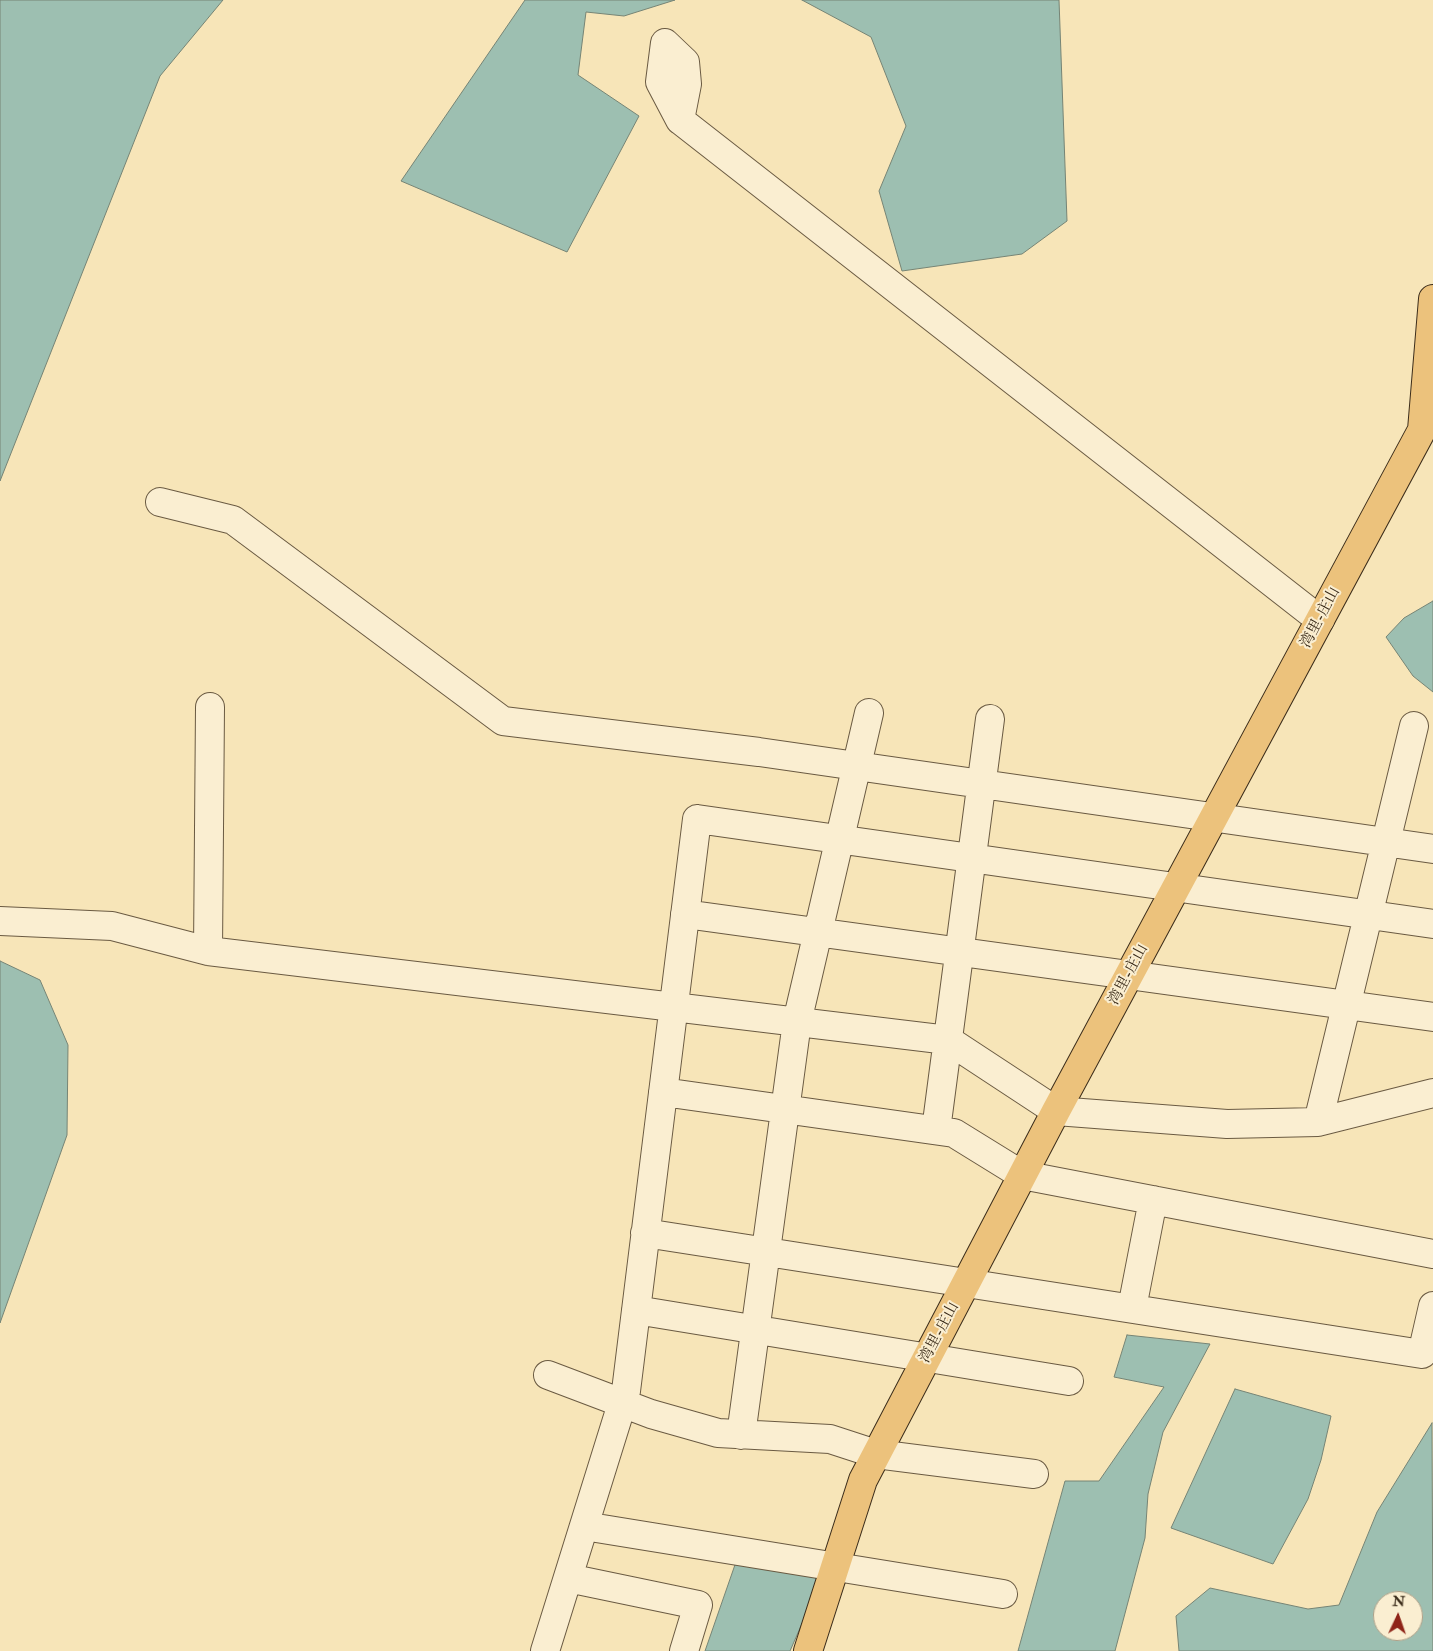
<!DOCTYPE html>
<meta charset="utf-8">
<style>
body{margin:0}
#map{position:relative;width:1433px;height:1651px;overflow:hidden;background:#f7e5b8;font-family:"IM FELL Double Pica",serif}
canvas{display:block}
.north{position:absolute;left:1373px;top:1591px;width:50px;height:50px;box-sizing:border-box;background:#faeed1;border:1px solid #aea088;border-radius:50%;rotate:3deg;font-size:14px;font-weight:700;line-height:20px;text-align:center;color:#3b2c1a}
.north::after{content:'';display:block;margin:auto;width:18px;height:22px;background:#8f2418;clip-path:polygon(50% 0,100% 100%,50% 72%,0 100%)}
</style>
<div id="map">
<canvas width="1433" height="1651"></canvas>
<div class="north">N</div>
</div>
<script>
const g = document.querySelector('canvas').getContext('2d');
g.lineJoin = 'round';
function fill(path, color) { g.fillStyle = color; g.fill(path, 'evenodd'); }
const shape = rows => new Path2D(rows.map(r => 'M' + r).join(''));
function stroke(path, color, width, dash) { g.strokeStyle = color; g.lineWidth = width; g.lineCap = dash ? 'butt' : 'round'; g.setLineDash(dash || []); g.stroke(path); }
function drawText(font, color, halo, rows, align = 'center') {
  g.font = font + ' "IM FELL Double Pica","Noto Serif SC",serif'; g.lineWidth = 4; g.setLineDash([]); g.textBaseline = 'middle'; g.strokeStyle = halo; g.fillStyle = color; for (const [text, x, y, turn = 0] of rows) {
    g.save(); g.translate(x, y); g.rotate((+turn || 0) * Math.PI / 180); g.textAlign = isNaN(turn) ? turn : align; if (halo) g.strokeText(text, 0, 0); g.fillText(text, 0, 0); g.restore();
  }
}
const water = shape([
 [0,0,223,0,160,76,0,481,0,0],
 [525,0,675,0,624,16,586,12,578,75,639,116,567,252,401,181,525,0],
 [802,0,1059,0,1067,221,1022,254,902,271,879,191,906,126,871,37,802,0],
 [1433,601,1433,692,1413,676,1386,637,1404,618,1433,601],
 [0,961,40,980,68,1045,67,1135,0,1323,0,961],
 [1127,1335,1210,1344,1163,1432,1148,1494,1145,1538,1115,1651,1018,1651,1065,1481,1099,1481,1164,1387,1114,1377,1127,1335],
 [1235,1389,1331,1416,1321,1460,1308,1499,1273,1564,1171,1528,1235,1389],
 [1432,1423,1433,1651,1179,1651,1176,1616,1210,1588,1308,1609,1339,1605,1377,1512,1432,1423],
 [1383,1601,1413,1601,1413,1631,1383,1631,1383,1601],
 [737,1559,822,1578,790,1651,705,1651,737,1559]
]);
fill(water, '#9dbfb1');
stroke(water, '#768475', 1);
const minor = shape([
 [680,120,687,84,685,62,665,43,660,82,680,120,1320,620],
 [160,502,233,520,503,721,759,752,1433,849],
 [685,914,1433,1017],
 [0,921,112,926,208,951,948,1040,1056,1111,1227,1124,1318,1122,1433,1093],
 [208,951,210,707],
 [663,1092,954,1133,1022,1175,1433,1254],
 [1318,1122,1414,726],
 [936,1130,990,719],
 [645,1233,1422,1354,1433,1306],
 [1132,1308,1153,1200],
 [636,1310,1069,1381],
 [548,1375,651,1414,718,1433,830,1439,876,1454,1034,1474],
 [741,1435,797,1022,869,713],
 [584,1526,1003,1594],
 [568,1578,698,1605,684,1651],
 [545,1651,626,1391,697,819,1433,924]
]);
const major = shape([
 [808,1651,863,1480,1056,1111,1422,430,1433,299]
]);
stroke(minor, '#6a5a42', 30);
stroke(major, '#3b2c1a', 30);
stroke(minor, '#faeed1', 28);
stroke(major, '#ecc27c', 28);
drawText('15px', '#3b2c1a', '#faeed1', [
 ["湾里-庄山",1321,618,-62],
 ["湾里-庄山",1129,975,-62],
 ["湾里-庄山",940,1333,-62]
]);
</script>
